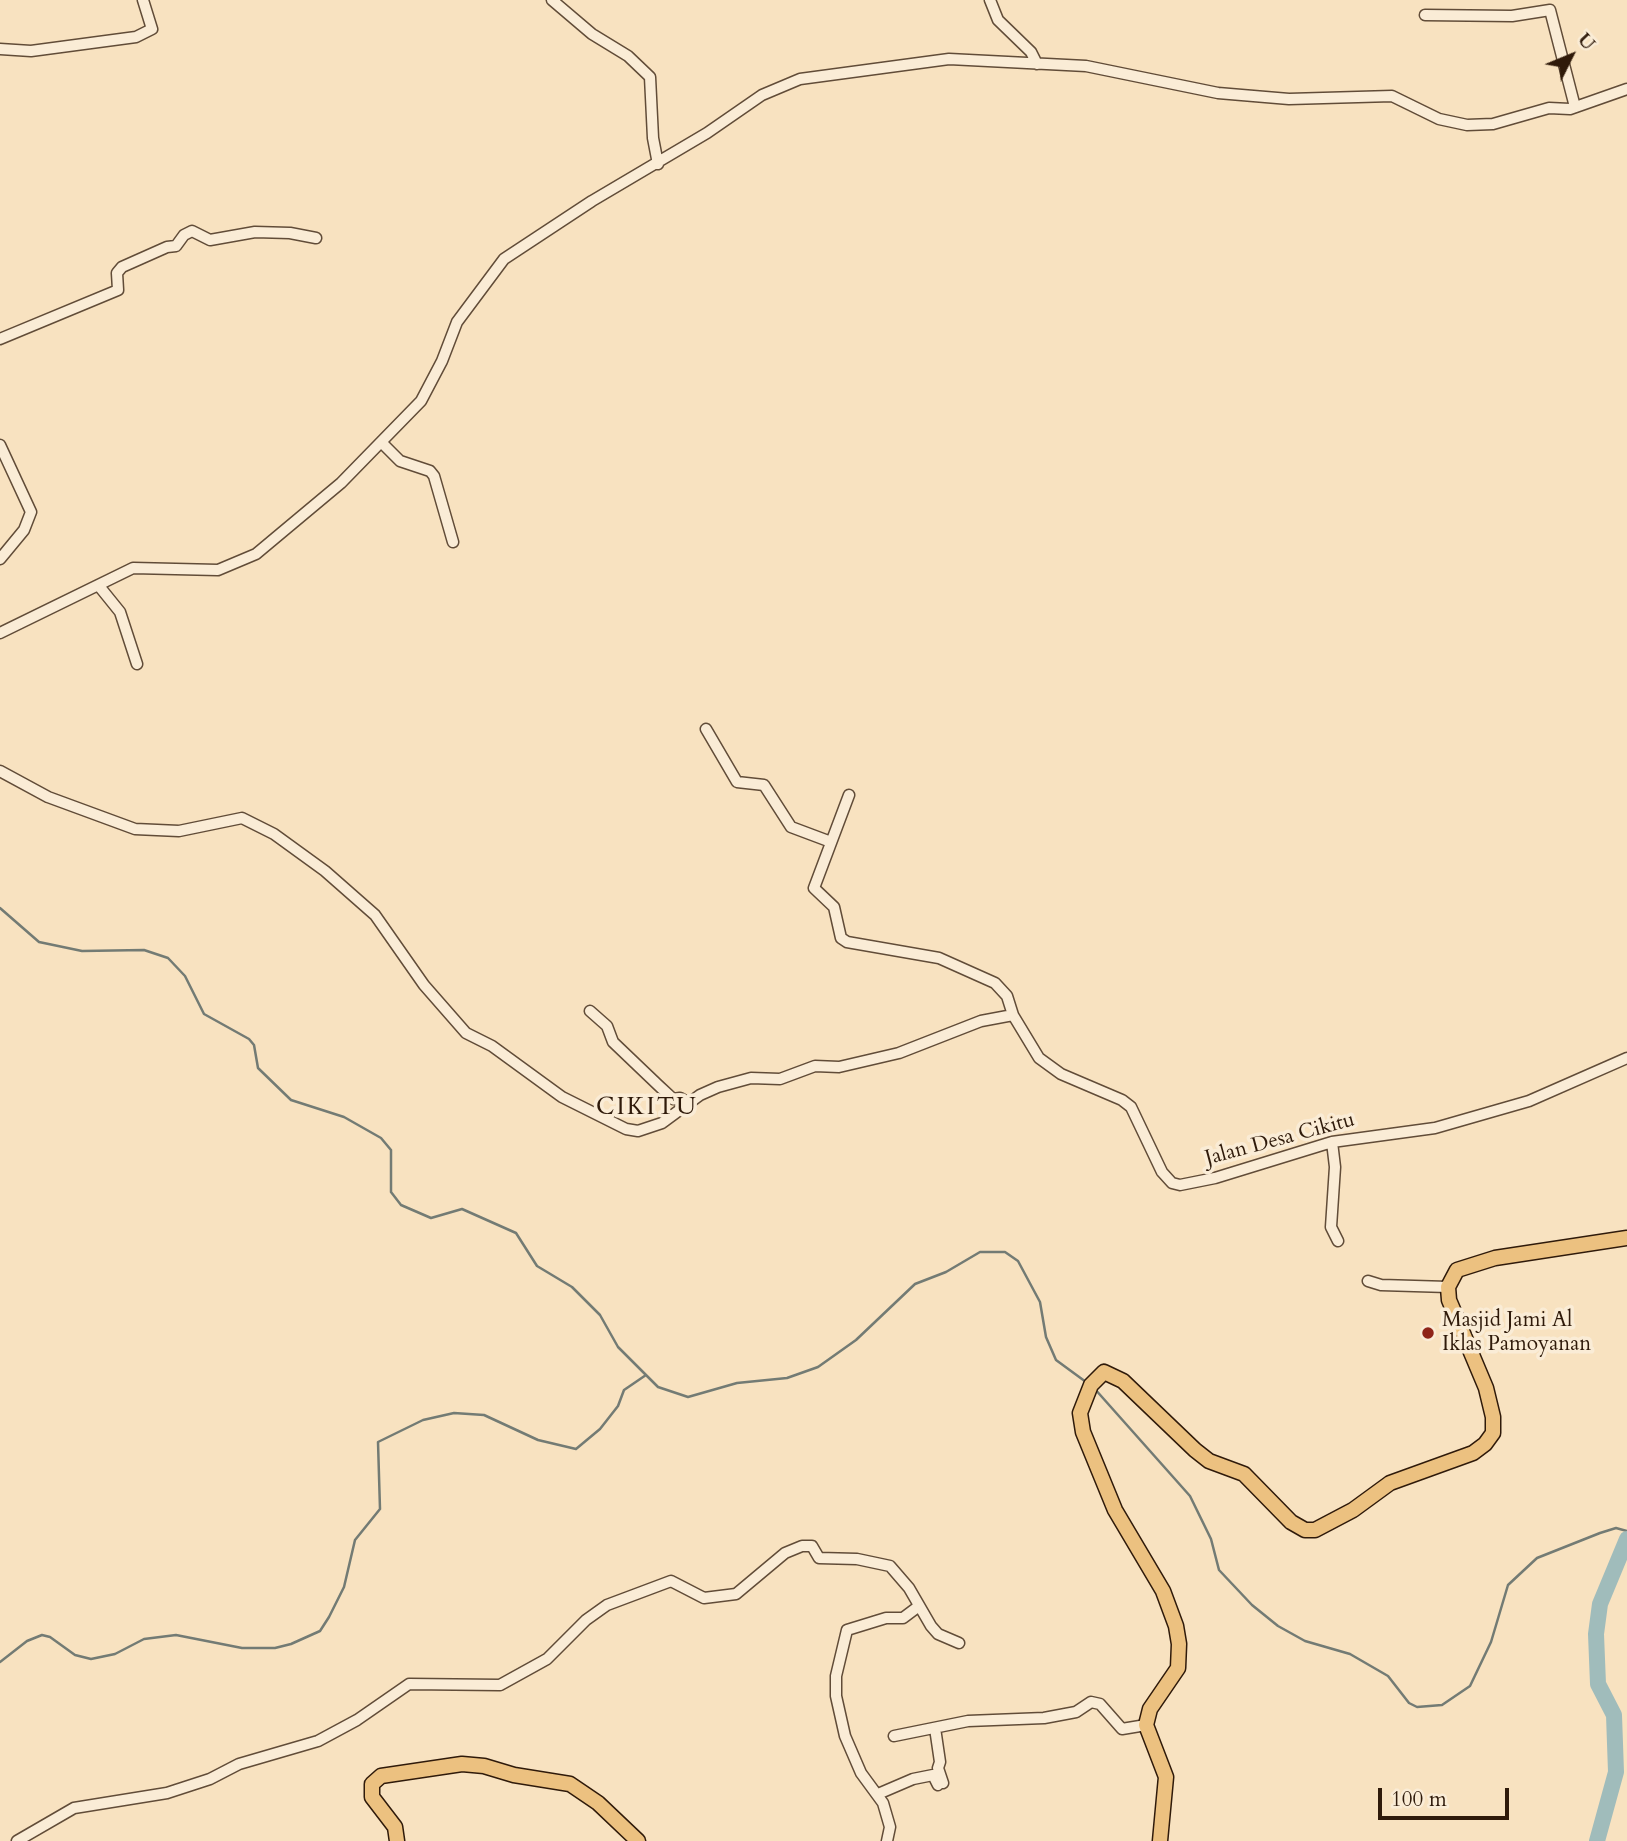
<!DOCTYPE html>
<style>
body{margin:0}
#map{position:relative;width:1627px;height:1841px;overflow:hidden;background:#f8e2c0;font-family:Cardo,serif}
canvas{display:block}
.north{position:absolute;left:1536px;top:21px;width:70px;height:70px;-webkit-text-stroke:5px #faecd6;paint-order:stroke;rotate:47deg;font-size:19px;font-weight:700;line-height:28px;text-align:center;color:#2f1a0a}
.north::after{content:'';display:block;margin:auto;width:24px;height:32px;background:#2f1a0a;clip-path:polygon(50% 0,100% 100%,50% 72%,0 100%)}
.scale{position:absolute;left:1378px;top:1788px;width:131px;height:32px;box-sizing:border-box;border:4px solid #2f1a0a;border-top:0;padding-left:9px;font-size:21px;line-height:24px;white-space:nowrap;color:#2f1a0a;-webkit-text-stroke:5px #faecd6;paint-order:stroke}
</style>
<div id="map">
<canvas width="1627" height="1841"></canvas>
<div class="north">U</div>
<div class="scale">100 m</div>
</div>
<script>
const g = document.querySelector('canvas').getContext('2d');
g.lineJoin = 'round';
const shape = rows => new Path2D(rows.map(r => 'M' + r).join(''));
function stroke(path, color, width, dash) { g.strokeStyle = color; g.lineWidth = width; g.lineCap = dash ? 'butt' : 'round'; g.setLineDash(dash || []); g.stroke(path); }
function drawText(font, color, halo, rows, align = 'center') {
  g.font = font + ' Cardo,serif'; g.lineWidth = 7; g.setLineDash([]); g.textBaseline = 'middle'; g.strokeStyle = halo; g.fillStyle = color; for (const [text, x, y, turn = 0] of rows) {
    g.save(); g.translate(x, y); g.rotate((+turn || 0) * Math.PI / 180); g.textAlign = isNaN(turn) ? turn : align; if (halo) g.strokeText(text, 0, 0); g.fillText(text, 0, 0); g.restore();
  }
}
stroke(shape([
 [0,908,39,942,82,951,144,950,168,958,185,976,204,1014,249,1039,254,1045,258,1068,291,1100,344,1117,381,1138,391,1150,391,1192,401,1205,431,1218,462,1209,516,1233,537,1266,572,1287,600,1315,618,1347,658,1387,688,1397,737,1383,787,1378,818,1367,856,1340,915,1284,946,1272,980,1252,1005,1252,1018,1261,1040,1302,1046,1337,1056,1360,1086,1382],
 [1094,1388,1190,1496,1211,1539,1219,1570,1252,1605,1278,1626,1305,1641,1350,1654,1388,1676,1409,1703,1417,1707,1442,1705,1470,1686,1491,1642,1508,1585,1537,1558,1600,1533,1616,1528,1627,1531],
 [0,1662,27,1641,42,1635,50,1637,75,1655,91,1659,115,1654,144,1639,176,1635,242,1648,275,1648,291,1644,320,1631,329,1617,344,1587,355,1540,380,1509,378,1442,423,1420,454,1413,484,1415,538,1440,576,1449,600,1429,618,1406,624,1390,646,1375]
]), '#737b74', 2.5);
stroke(shape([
 [1597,1841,1616,1772,1614,1715,1598,1684,1596,1634,1600,1604,1627,1539]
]), '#a0bcbb', 16);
const minor = shape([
 [552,0,592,34,628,56,650,77,653,138,658,164],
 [990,0,998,20,1031,52,1037,64],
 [1425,15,1512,16,1550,10,1575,107],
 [0,49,31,51,136,37,152,29,143,0],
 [0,339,118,290,117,273,122,267,167,247,176,246,184,235,192,231,210,240,255,232,290,233,316,238],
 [381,442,400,461,430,471,434,476,453,542],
 [0,445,31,512,24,530,0,559],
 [99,586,120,612,137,664],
 [0,633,133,568,218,570,256,554,341,483,421,401,442,361,457,322,504,259,592,201,707,133,762,95,800,79,949,59,1086,66,1218,93,1289,99,1392,96,1439,119,1467,125,1493,124,1549,108,1570,109,1627,89],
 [706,729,737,782,764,785,791,827,831,842],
 [0,771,48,797,135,829,179,831,242,818,274,834,325,871,375,915,424,985,466,1033,492,1046,562,1097,626,1129,638,1131,662,1123,700,1095,718,1087,751,1078,780,1079,815,1066,839,1067,899,1053,981,1021,1013,1015],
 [849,795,814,888,834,907,841,938,847,942,939,958,995,983,1007,996,1013,1015,1039,1058,1061,1074,1122,1100,1131,1107,1162,1172,1172,1183,1180,1185,1215,1178,1332,1142,1435,1128,1529,1101,1627,1058],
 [590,1011,607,1026,613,1042,658,1085,673,1099,680,1098,689,1103],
 [1332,1142,1335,1167,1331,1227,1338,1241],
 [1368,1281,1381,1285,1448,1287],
 [935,1728,940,1762,938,1768,943,1783],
 [894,1736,968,1721,1044,1718,1076,1712,1091,1702,1100,1704,1122,1729,1146,1725],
 [878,1794,913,1779,933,1775,938,1785],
 [17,1841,74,1808,167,1793,210,1779,239,1764,318,1741,357,1720,409,1684,500,1685,547,1659,586,1620,607,1605,671,1581,704,1598,736,1594,785,1553,802,1546,812,1546,819,1558,857,1559,890,1566,909,1588,931,1626,938,1634,959,1643],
 [887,1841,890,1827,883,1803,861,1773,845,1736,836,1696,836,1676,847,1630,886,1618,903,1618,919,1606]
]);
const major = shape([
 [397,1841,395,1827,372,1797,372,1784,381,1776,462,1764,484,1766,514,1775,570,1784,598,1803,638,1841],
 [1160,1841,1166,1777,1146,1725,1150,1709,1178,1668,1179,1644,1176,1626,1163,1591,1115,1510,1083,1432,1080,1413,1091,1385,1104,1372,1123,1381,1195,1450,1209,1461,1244,1474,1291,1522,1305,1530,1315,1530,1353,1510,1390,1483,1473,1453,1485,1444,1493,1433,1493,1417,1486,1388,1449,1300,1448,1287,1457,1270,1495,1258,1627,1238]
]);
stroke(minor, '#614c38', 13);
stroke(major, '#2f1a0a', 17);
stroke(minor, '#faecd6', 10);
stroke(major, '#ecc180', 14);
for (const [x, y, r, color] of [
 [1428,1333,7,"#8f2418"]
]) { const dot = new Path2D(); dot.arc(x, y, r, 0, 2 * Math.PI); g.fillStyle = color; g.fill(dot); stroke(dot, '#faecd6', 2.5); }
drawText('21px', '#2f1a0a', '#faecd6', [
 ["Jalan Desa Cikitu",1280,1140,-15]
]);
drawText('21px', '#2f1a0a', '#faecd6', [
 ["Masjid Jami Al",1442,1321],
 ["Iklas Pamoyanan",1442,1345]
], 'left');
g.letterSpacing = '2px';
drawText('24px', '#2f1a0a', '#faecd6', [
 ["CIKITU",647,1108]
]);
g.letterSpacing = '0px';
</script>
